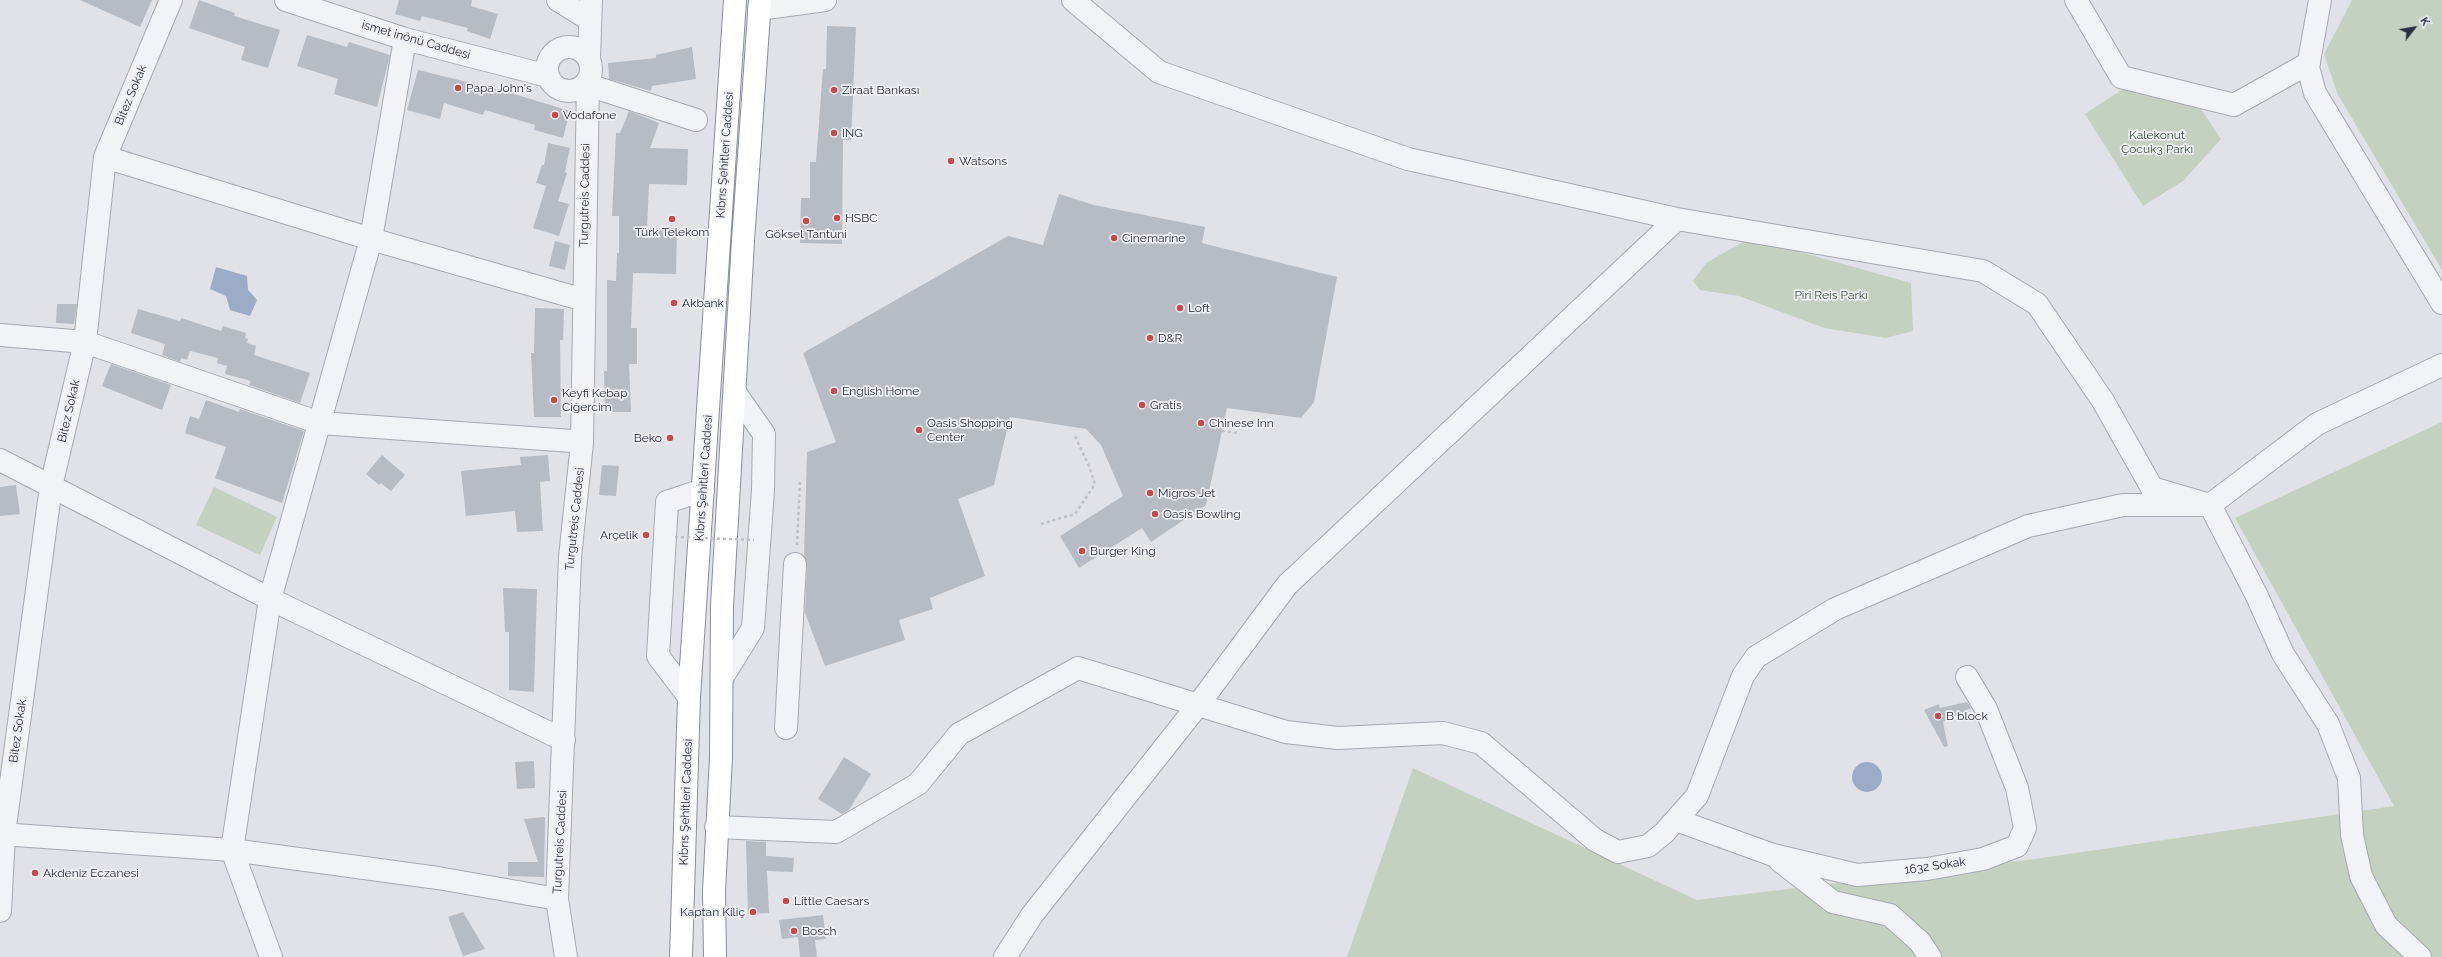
<!DOCTYPE html>
<meta charset="utf-8">
<style>
body{margin:0}
#map{position:relative;width:2442px;height:957px;overflow:hidden;background:#e0e2e8;font-family:Raleway,sans-serif}
canvas{display:block}
.north{position:absolute;left:2394px;top:8px;width:40px;height:40px;-webkit-text-stroke:3px #eff1f6;paint-order:stroke;rotate:59deg;font-size:11px;font-weight:700;line-height:16px;text-align:center;color:#292f3e}
.north::after{content:'';display:block;margin:auto;width:14px;height:18px;background:#292f3e;clip-path:polygon(50% 0,100% 100%,50% 72%,0 100%)}
</style>
<div id="map">
<canvas width="2442" height="957"></canvas>
<div class="north">K</div>
</div>
<script>
const g = document.querySelector('canvas').getContext('2d');
g.lineJoin = 'round';
function fill(path, color) { g.fillStyle = color; g.fill(path, 'evenodd'); }
const shape = rows => new Path2D(rows.map(r => 'M' + r).join(''));
function stroke(path, color, width, dash) { g.strokeStyle = color; g.lineWidth = width; g.lineCap = dash ? 'butt' : 'round'; g.setLineDash(dash || []); g.stroke(path); }
function drawText(font, color, halo, rows, align = 'center') {
  g.font = font + ' Raleway,sans-serif'; g.lineWidth = 3.5; g.setLineDash([]); g.textBaseline = 'middle'; g.strokeStyle = halo; g.fillStyle = color; for (const [text, x, y, turn = 0] of rows) {
    g.save(); g.translate(x, y); g.rotate((+turn || 0) * Math.PI / 180); g.textAlign = isNaN(turn) ? turn : align; if (halo) g.strokeText(text, 0, 0); g.fillText(text, 0, 0); g.restore();
  }
}
fill(shape([
 [2352,0,2442,0,2442,270,2337,93,2324,54],
 [2126,87,2197,103,2221,139,2183,181,2143,206,2085,114],
 [1750,238,1911,283,1913,331,1886,338,1824,328,1739,296,1700,290,1693,281,1706,263],
 [2442,422,2442,957,1347,957,1413,768,1697,900,2035,859,2394,806,2235,518],
 [214,487,277,517,260,555,196,525]
]), '#c4d1c1');
fill(shape([
 [216,267,247,276,248,290,257,300,250,316,230,310,226,296,210,289],
 '1852 777a15 15 0 1 1 30 0a15 15 0 1 1-30 0Z'
]), '#9cacc6');
fill(shape([
 [80,0,152,0,140,27],
 [199,0,235,13,234,16,280,30,268,68,241,60,245,47,189,28],
 [399,0,472,0,471,6,498,14,490,39,467,31,468,28,422,16,420,21,395,14],
 [827,26,856,27,851,140,843,140,842,244,800,243,801,198,810,198,810,162,816,162,823,69,826,69],
 [307,35,347,47,349,42,390,55,377,107,334,94,338,79,297,66],
 [692,47,696,79,652,86,651,91,609,79,608,63,656,58,656,55],
 [418,70,504,91,570,111,563,138,534,130,535,125,485,110,483,115,444,103,440,119,407,110],
 [629,111,659,123,650,148,688,149,687,185,649,184,647,228,677,228,676,274,633,273,631,328,637,328,637,364,629,364,631,412,605,412,604,371,607,371,607,280,616,281,617,253,619,253,619,216,612,216,616,133,620,133],
 [548,143,570,148,565,172,567,173,558,201,569,204,559,236,533,228,546,186,536,183,542,165,544,165],
 [1059,194,1094,205,1205,227,1202,243,1337,277,1314,402,1301,418,1227,408,1206,505,1151,542,1142,528,1079,568,1060,536,1123,496,1101,445,1086,429,1010,417,994,485,958,499,985,576,930,598,933,609,899,620,905,640,825,666,805,613,807,565,804,556,807,452,836,442,803,353,1008,236,1043,245],
 [555,241,570,245,565,270,549,266],
 [57,304,77,304,74,324,56,323],
 [535,308,564,309,563,340,560,340,561,417,534,417,531,353,534,353],
 [138,309,180,321,181,318,221,331,223,326,246,333,245,338,248,339,247,343,256,346,254,355,310,373,300,403,249,385,251,381,225,374,227,366,217,363,218,358,190,351,187,360,181,358,180,362,162,355,165,344,131,333],
 [111,364,171,385,162,410,102,386],
 [206,400,239,412,240,409,304,431,282,503,215,478,226,447,185,433,190,416,199,419],
 [382,455,405,475,391,491,381,483,379,485,366,474],
 [548,455,550,481,540,482,543,531,517,532,515,511,466,516,461,471,521,465,520,457],
 [602,465,619,466,616,496,599,495],
 [16,485,20,514,0,516,0,487],
 [503,588,537,589,534,692,509,690,509,632,505,632],
 [1967,702,1971,708,1943,722,1948,746,1944,747,1924,710,1939,704,1940,708],
 [844,757,871,774,849,810,842,814,818,799],
 [534,761,535,788,517,789,515,762],
 [545,817,544,877,508,876,508,862,538,862,524,819],
 [746,841,766,842,766,856,794,858,793,872,767,871,769,913,748,914],
 [463,912,485,949,463,956,448,917],
 [823,915,826,939,815,940,817,957,800,957,798,937,782,939,779,920]
]), '#b7bbc4');
const minor = shape([
 [286,0,405,39,548,76],
 [558,0,590,20],
 [1073,0,1159,72,1408,159,1677,219,1983,271,2037,304,2103,401,2152,488,2210,505,2317,424,2442,365],
 [2076,0,2121,77,2234,105,2309,63],
 [2320,0,2308,67,2315,93,2442,303],
 [759,9,825,0],
 '547 69a22 22 0 1 1 44 0a22 22 0 1 1-44 0Z',
 [589,59,591,0],
 [588,85,696,120],
 [105,157,371,239,584,300],
 [0,335,85,342,320,423,572,441,582,443],
 [0,460,270,599,564,740],
 [722,678,753,628,763,490,764,434,736,394],
 [689,697,658,656,667,502,703,490],
 [786,728,795,564],
 [1676,820,1773,855,1857,875,1927,869,1983,859,2017,846,2025,828,2017,788,1986,709,1967,677],
 [716,827,836,832,918,784,959,734,1078,668,1286,732,1338,738,1443,733,1481,743,1595,840,1618,852,1648,846,1664,833,1697,796,1743,676,1756,657,1835,609,2028,526,2123,505,2210,505,2256,594,2283,654,2328,724,2349,778,2352,835,2361,876,2386,925,2420,957],
 [0,834,232,850,438,878,557,899],
 [1779,860,1833,902,1890,915,1920,942,1930,957],
 [0,911,4,834,51,486,85,342,105,157,171,0],
 [271,957,232,850,270,599,371,239,405,39],
 [566,957,557,899,570,557,582,443,588,80],
 [1005,957,1032,915,1198,705,1287,585,1677,219]
]);
const highway = shape([
 [681,957,689,697,735,0],
 [715,957,714,891,721,757,722,606,743,241,760,0]
]);
stroke(minor, '#a5a9b2', 24);
stroke(highway, '#888e9e', 24);
stroke(shape([
 [1222,431,1239,433],
 [1041,524,1075,514,1095,484,1089,466,1075,436],
 [797,545,800,481]
]), '#bec0c6', 2.5, [3, 3]);
stroke(minor, '#f2f3f6', 22);
stroke(highway, '#fff', 22);
stroke(shape([
 [675,537,754,540]
]), '#bec0c6', 2.5, [3, 3]);
for (const [x, y, r, color] of [
 [458,88,4,"#c74a50"],
 [834,90,4,"#c74a50"],
 [555,115,4,"#c74a50"],
 [834,133,4,"#c74a50"],
 [951,161,4,"#c74a50"],
 [837,218,4,"#c74a50"],
 [672,219,4,"#c74a50"],
 [806,221,4,"#c74a50"],
 [1114,238,4,"#c74a50"],
 [674,303,4,"#c74a50"],
 [1180,308,4,"#c74a50"],
 [1150,338,4,"#c74a50"],
 [834,391,4,"#c74a50"],
 [554,400,4,"#c74a50"],
 [1142,405,4,"#c74a50"],
 [1201,423,4,"#c74a50"],
 [919,430,4,"#c74a50"],
 [670,438,4,"#c74a50"],
 [1150,493,4,"#c74a50"],
 [1155,514,4,"#c74a50"],
 [646,535,4,"#c74a50"],
 [1082,551,4,"#c74a50"],
 [1938,716,4,"#c74a50"],
 [35,873,4,"#c74a50"],
 [786,901,4,"#c74a50"],
 [753,912,4,"#c74a50"],
 [794,931,4,"#c74a50"]
]) { const dot = new Path2D(); dot.arc(x, y, r, 0, 2 * Math.PI); g.fillStyle = color; g.fill(dot); stroke(dot, '#eff1f6', 1.5); }
drawText('12px', '#292f3e', '#eff1f6', [
 ["ismet inönü Caddesi",416,40,16],
 ["Bitez Sokak",131,95,-67],
 ["Kıbrıs Şehitleri Caddesi",725,155,-86],
 ["Turgutreis Caddesi",585,195,-89],
 ["Bitez Sokak",69,411,-77],
 ["Kıbrıs Şehitleri Caddesi",704,478,-86],
 ["Turgutreis Caddesi",575,519,-84],
 ["Bitez Sokak",18,731,-82],
 ["Kıbrıs Şehitleri Caddesi",686,802,-88],
 ["Turgutreis Caddesi",560,842,-87],
 ["1632 Sokak",1935,866,-8]
]);
drawText('12px', '#292f3e', '#eff1f6', [
 ["Papa John's",466,88],
 ["Ziraat Bankası",842,90],
 ["Vodafone",563,115],
 ["ING",842,133],
 ["Watsons",959,161],
 ["HSBC",845,218],
 ["Türk Telekom",672,232,"center"],
 ["Göksel Tantuni",806,234,"center"],
 ["Cinemarine",1122,238],
 ["Akbank",682,303],
 ["Loft",1188,308],
 ["D&R",1158,338],
 ["English Home",842,391],
 ["Keyfi Kebap",562,393],
 ["Ciğercim",562,407],
 ["Gratis",1150,405],
 ["Oasis Shopping",927,423],
 ["Center",927,437],
 ["Chinese Inn",1209,423],
 ["Beko",662,438,"right"],
 ["Migros Jet",1158,493],
 ["Oasis Bowling",1163,514],
 ["Arçelik",638,535,"right"],
 ["Burger King",1090,551],
 ["B block",1946,716],
 ["Akdeniz Eczanesi",43,873],
 ["Little Caesars",794,901],
 ["Kaptan Kiliç",745,912,"right"],
 ["Bosch",802,931]
], 'left');
drawText('12px', '#3a5937', '#eff1f6', [
 ["Kalekonut",2157,135],
 ["Çocuk3 Parkı",2157,149],
 ["Piri Reis Parkı",1831,295]
]);
</script>
